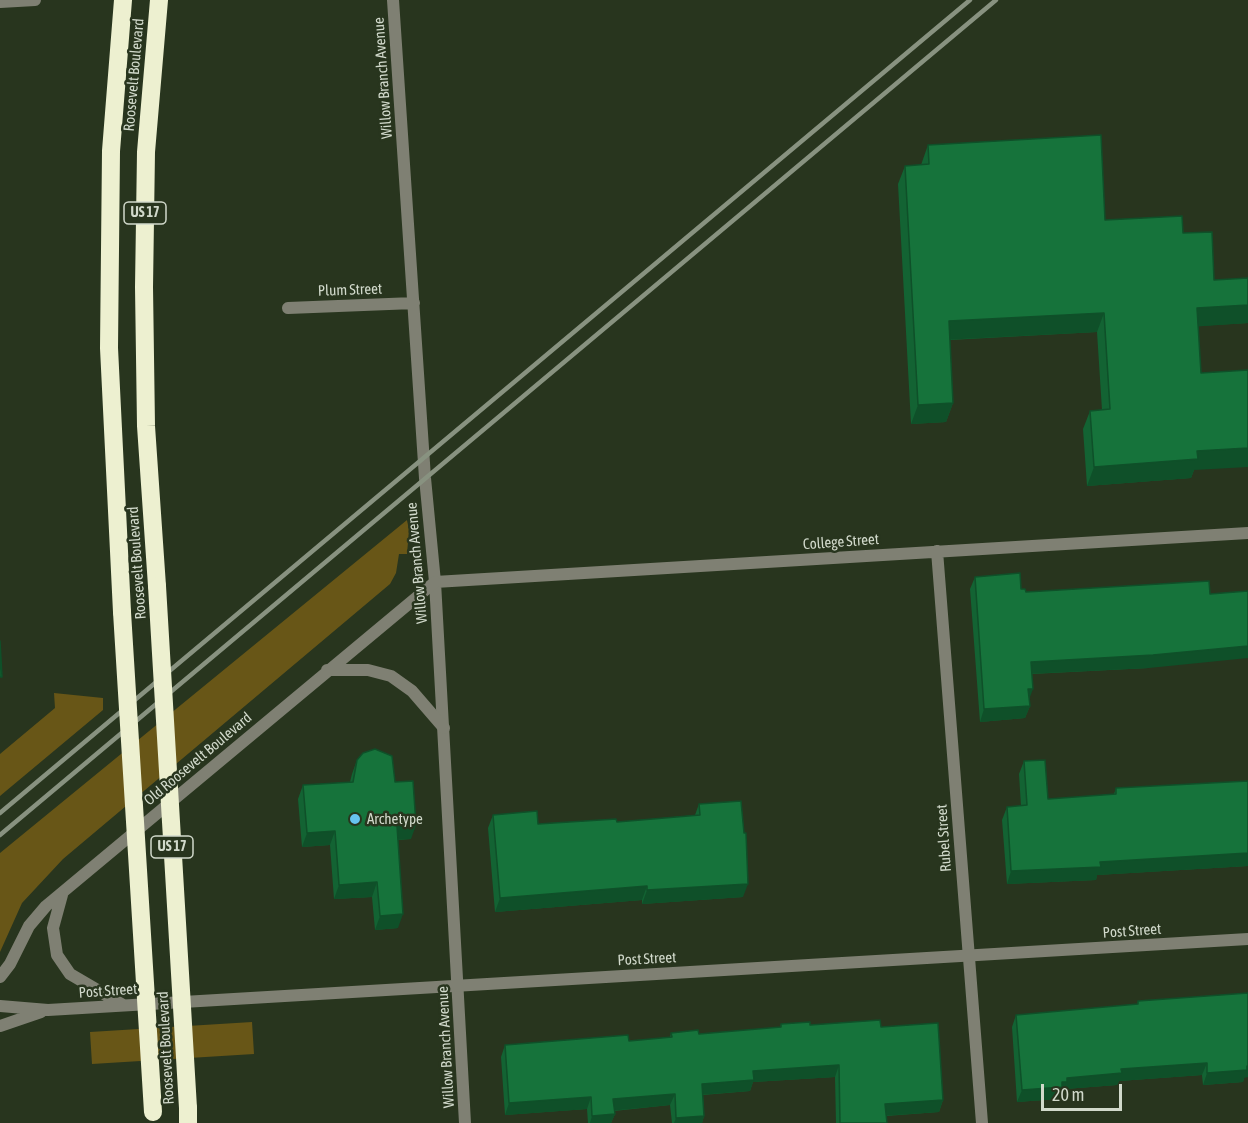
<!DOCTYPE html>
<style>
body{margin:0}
#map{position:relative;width:1248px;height:1123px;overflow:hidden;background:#28351e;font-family:"Asap Condensed",sans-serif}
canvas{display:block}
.scale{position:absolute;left:1041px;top:1084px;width:81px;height:27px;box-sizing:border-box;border:3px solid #d1d9cb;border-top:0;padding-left:8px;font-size:18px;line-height:21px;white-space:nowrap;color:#d1d9cb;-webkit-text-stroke:4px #28351e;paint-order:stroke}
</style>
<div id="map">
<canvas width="1248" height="1123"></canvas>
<div class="scale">20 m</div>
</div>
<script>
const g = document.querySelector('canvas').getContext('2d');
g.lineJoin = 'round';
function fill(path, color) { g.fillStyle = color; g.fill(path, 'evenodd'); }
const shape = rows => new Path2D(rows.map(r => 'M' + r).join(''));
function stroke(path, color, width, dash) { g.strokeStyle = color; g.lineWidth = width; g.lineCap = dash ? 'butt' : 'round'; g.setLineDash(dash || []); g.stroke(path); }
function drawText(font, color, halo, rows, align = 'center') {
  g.font = font + ' "Asap Condensed",sans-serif'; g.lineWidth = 5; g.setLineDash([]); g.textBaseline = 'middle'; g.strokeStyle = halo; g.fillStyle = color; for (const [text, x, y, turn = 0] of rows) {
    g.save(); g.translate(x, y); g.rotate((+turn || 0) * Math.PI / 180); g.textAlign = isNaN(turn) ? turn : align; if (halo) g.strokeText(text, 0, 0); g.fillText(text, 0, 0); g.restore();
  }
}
fill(shape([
 [407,520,409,530,407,554,399,554,396,573,390,584,63,859,22,903,0,952,0,853],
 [54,693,103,698,103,710,0,796,0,754,55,708],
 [252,1022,254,1054,92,1064,90,1032]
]), '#685617');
stroke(shape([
 [393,0,425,478,435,582,465,1123],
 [0,2,35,0],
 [288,308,414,303],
 [937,551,982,1123],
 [435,582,1248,533]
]), '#7f8073', 12);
stroke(shape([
 [327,670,368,670,391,676,412,691,444,728],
 [62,895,53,928,57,955,70,974,123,1005],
 [0,977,10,964,29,926,46,906,435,582],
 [0,1006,48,1010,1248,939],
 [0,1026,41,1012]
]), '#7f8073', 12);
stroke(shape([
 [157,586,146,426,144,287,146,152,159,0],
 [122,612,109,348,111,151,123,0],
 [188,1108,188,1123]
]), '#edf0d0', 18);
stroke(shape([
 [0,813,970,0],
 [0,835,996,0]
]), '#889280', 4.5);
stroke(shape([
 [157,586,188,1108],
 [122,612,153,1112]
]), '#edf0d0', 18);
fill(shape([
 [928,145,1105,220,1183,233,1214,280,1248,278,1248,323,1198,326,1194,470,1191,478,1087,486,1083,429,1090,411,1102,410,1097,332,950,340,953,403,946,422,911,424,898,184,905,166,921,165],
 [975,577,1021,589,1149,668,1032,674,1029,700,1030,706,1025,718,980,722,970,589],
 [357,760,395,782,411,839,398,840,398,928,375,930,372,897,334,899,330,845,302,847,298,799,303,785,350,782,352,774],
 [1024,761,1048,799,1114,794,1116,788,1248,781,1248,866,1097,875,1096,880,1007,884,1002,820,1007,807,1021,806,1019,774],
 [699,804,743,897,642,904,642,900,495,912,488,828,493,815,538,824,617,822,695,815],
 [1138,1001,1244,1078,1243,1082,1203,1085,1202,1075,1119,1081,1117,1085,1065,1089,1063,1094,1060,1094,1058,1099,1017,1102,1012,1027,1016,1015,1137,1004],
 [781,1024,881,1027,943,1100,939,1112,886,1116,887,1123,836,1123,835,1077,753,1082,750,1091,703,1095,704,1116,702,1123,672,1123,670,1105,614,1111,615,1114,611,1123,588,1123,587,1109,505,1115,501,1057,505,1045,629,1041,670,1037,671,1033,699,1034,780,1027]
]), '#136333');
fill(shape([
 [1248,305,1248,323,1190,327,1197,308],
 [1104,313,1097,332,942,340,949,321],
 [953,403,946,422,911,424,918,405],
 [1248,448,1248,467,1194,470,1191,478,1087,486,1094,467,1197,451],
 [1248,646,1248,658,1149,668,1026,674,1031,662],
 [1028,689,1033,689,1028,702],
 [1030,706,1025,718,980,722,984,709],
 [416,825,411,839,392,840,397,826],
 [335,831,330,845,302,847,307,833],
 [1248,853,1248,866,1097,875,1096,880,1007,884,1011,871,1100,862],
 [377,882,372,897,334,899,339,885],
 [748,884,743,897,642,904,647,890],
 [647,886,642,900,495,912,500,898],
 [403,914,398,928,375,930,380,916],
 [1207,1063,1202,1075,1119,1081,1117,1085,1065,1089,1063,1094,1060,1094,1058,1099,1017,1102,1022,1090,1062,1082,1067,1078,1121,1069],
 [839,1065,835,1077,753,1082,750,1091,698,1095,702,1084,753,1071],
 [1248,1066,1248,1077,1244,1078,1243,1082,1203,1085,1207,1073],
 [675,1094,670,1105,609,1111,613,1099],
 [591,1097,587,1109,505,1115,509,1103],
 [943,1100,939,1112,881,1116,885,1104],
 [615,1114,611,1123,590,1123,592,1116],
 [704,1116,702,1123,674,1123,676,1118]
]), '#0f5029');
const building = shape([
 [1101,135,1105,220,1182,216,1183,233,1212,232,1214,280,1248,278,1248,305,1197,308,1201,373,1248,370,1248,448,1197,451,1198,459,1094,467,1090,411,1110,409,1104,313,949,321,953,403,918,405,905,166,929,164,928,145,1101,135],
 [1020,573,1021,589,1025,589,1026,592,1209,581,1210,594,1248,591,1248,646,1153,655,1031,662,1033,689,1028,689,1030,706,984,709,975,577,1020,573],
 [0,641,2,677,0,677,0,641],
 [375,749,392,756,395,782,413,781,416,825,397,826,403,914,380,916,377,882,339,885,335,831,307,833,303,785,353,782,357,760,363,753,375,749],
 [1045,760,1048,799,1116,794,1116,788,1248,781,1248,853,1100,862,1101,867,1011,871,1007,807,1027,805,1024,761,1045,760],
 [741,801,744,833,746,833,748,884,647,890,647,886,500,898,493,815,537,811,538,824,616,819,617,822,700,815,699,804,741,801],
 [1248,993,1248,1066,1247,1066,1247,1070,1207,1073,1207,1063,1121,1069,1122,1073,1067,1078,1067,1082,1062,1082,1062,1087,1022,1090,1016,1015,1138,1004,1138,1001,1248,993],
 [880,1020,881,1027,938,1023,943,1100,885,1104,887,1123,840,1123,839,1065,753,1071,754,1080,702,1084,704,1116,676,1118,675,1094,613,1099,615,1114,592,1116,591,1097,509,1103,505,1045,628,1035,629,1041,672,1037,671,1033,698,1030,699,1034,781,1027,781,1024,810,1022,810,1025,880,1020]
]);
fill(building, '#16733b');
stroke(building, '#0f5029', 1.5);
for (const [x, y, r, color] of [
 [355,819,6,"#67c4ef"]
]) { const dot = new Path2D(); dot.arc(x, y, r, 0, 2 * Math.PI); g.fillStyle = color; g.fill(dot); stroke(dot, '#28351e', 2); }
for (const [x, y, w] of [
 [145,213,42],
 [172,847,42]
]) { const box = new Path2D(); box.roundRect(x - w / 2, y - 11, w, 22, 4.5); g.fillStyle = '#28351e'; g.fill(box); stroke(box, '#d1d9cb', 1.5); }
drawText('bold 14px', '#d1d9cb', null, [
 ["US 17",145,213],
 ["US 17",172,847]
]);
drawText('15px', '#d1d9cb', '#28351e', [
 ["Roosevelt Boulevard",134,75,-85],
 ["Willow Branch Avenue",383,78,-94],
 ["Plum Street",350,290,-2],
 ["College Street",841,542,-4],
 ["Roosevelt Boulevard",137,563,-94],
 ["Willow Branch Avenue",417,563,-95],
 ["Old Roosevelt Boulevard",198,759,-40],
 ["Rubel Street",944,838,-94],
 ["Post Street",1132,931,-4],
 ["Post Street",647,959,-3],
 ["Post Street",108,991,-4],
 ["Willow Branch Avenue",446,1047,-93],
 ["Roosevelt Boulevard",166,1048,-93]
]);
drawText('15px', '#d1d9cb', '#28351e', [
 ["Archetype",367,819]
], 'left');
</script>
